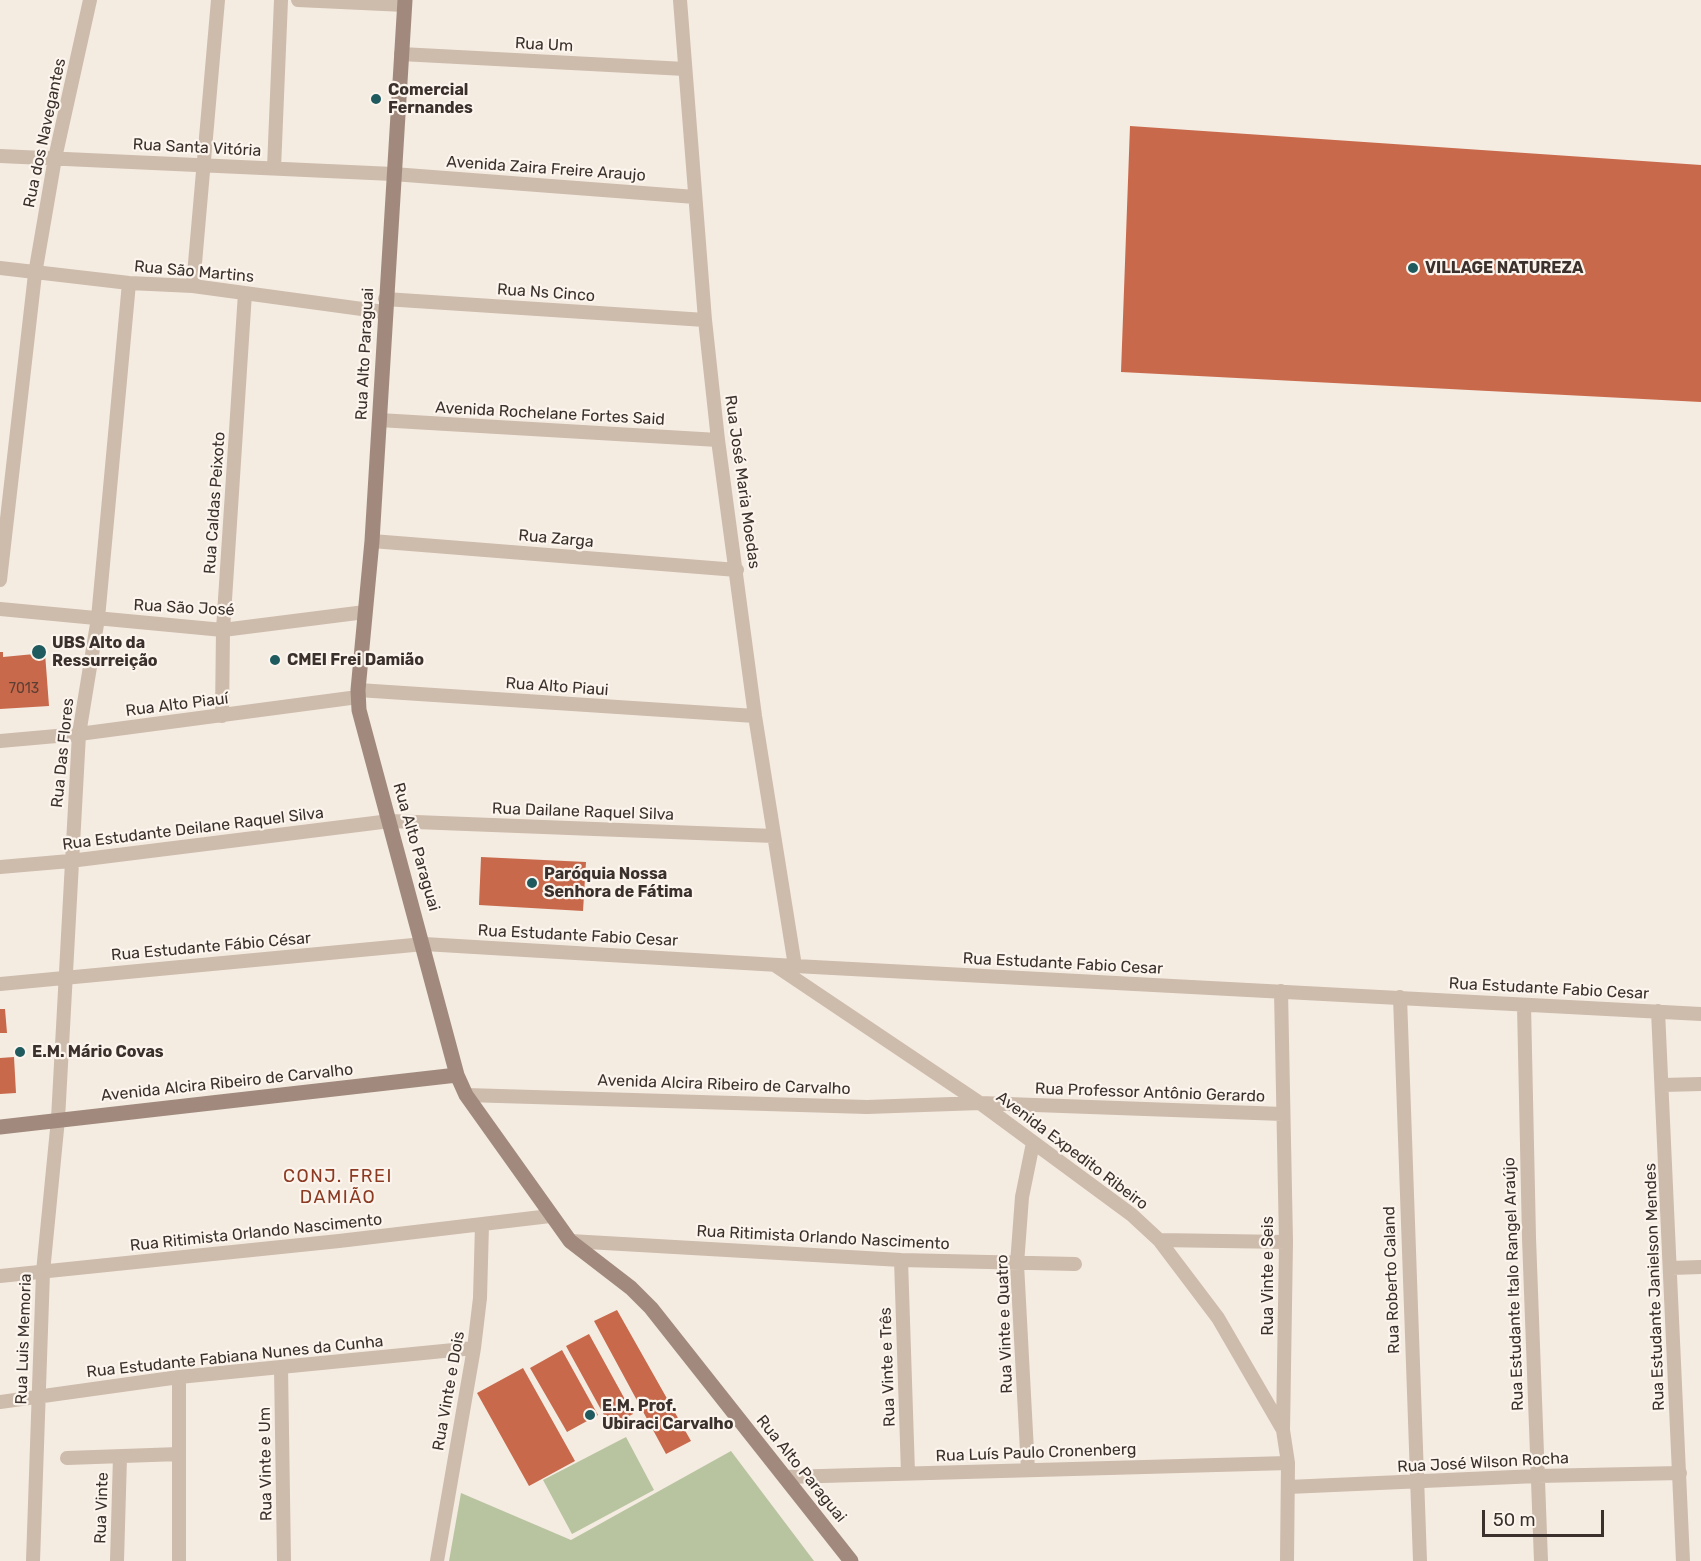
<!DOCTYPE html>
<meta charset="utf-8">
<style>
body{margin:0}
#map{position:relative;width:1701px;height:1561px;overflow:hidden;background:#f4ebe1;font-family:Rubik,sans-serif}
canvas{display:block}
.scale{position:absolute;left:1482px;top:1510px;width:122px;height:27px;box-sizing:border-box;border:3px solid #3b302b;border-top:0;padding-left:8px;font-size:18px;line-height:21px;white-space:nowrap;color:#3b302b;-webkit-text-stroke:4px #fbf5ee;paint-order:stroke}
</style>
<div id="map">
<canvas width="1701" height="1561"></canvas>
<div class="scale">50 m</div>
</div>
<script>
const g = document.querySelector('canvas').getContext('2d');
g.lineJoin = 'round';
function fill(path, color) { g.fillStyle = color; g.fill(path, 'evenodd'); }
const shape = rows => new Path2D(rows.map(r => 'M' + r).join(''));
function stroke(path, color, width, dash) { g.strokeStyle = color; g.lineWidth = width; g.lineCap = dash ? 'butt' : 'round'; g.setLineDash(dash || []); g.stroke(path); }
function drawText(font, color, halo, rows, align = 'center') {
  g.font = font + ' Rubik,sans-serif'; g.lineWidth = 4.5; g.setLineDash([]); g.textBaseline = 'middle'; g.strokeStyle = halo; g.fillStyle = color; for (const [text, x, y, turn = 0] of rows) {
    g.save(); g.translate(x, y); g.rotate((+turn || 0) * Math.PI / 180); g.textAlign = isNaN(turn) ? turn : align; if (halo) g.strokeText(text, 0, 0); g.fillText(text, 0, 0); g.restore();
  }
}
fill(shape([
 [626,1437,654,1490,572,1534,543,1480],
 [731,1451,814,1561,449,1561,461,1493,571,1540]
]), '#b8c4a0');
fill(shape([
 [1130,126,1701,165,1701,402,1121,372],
 [0,652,3,652,3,657,45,653,49,706,0,709],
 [481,857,586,862,583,911,479,905],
 [0,1009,5,1009,7,1033,0,1033],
 [14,1057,16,1093,0,1094,0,1058],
 [617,1310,691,1441,666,1454,594,1321],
 [589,1334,633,1414,610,1426,566,1346],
 [562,1350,598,1415,567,1432,530,1368],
 [523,1368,575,1461,529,1486,477,1393]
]), '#c8694b');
stroke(shape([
 [298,0,405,5],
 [680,0,705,320,718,440,755,716,795,966],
 [401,54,685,69],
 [0,156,393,174,695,197],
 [274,168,281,0],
 [0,268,129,283,193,286,384,312],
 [193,286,218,0],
 [385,299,705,320],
 [379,420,718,440],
 [372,541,737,570],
 [0,580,35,274,55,158,90,0],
 [0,609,223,630,365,612],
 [358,690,755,716],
 [222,716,223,630,245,293],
 [0,741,79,734,358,697],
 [0,867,70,861,390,821,774,836],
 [776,966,980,1103,1132,1215,1159,1240,1218,1318,1283,1430],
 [0,984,424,944,795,966,1701,1014],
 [1281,991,1286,1242,1283,1430,1288,1463,1287,1561],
 [1400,997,1420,1561],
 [1524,1005,1529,1238,1541,1561],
 [1658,1011,1683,1561],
 [1663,1085,1701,1084],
 [466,1095,867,1107,980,1103,1283,1114],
 [1159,1240,1286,1242],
 [570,1241,901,1260,1075,1264],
 [901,1260,908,1473],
 [1671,1268,1701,1267],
 [0,1276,339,1241,550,1216],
 [281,1367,284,1561],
 [0,1402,179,1377,474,1348],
 [67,1458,179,1454],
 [1028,1470,1017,1264,1022,1197,1033,1143],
 [786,1477,1288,1463],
 [1288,1487,1537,1476,1680,1473],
 [33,1561,43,1272,58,1119,79,734,98,618,129,283],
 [117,1561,120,1457],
 [179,1561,179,1377],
 [437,1561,474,1348,480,1298,482,1225]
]), '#cdbbac', 14);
stroke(shape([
 [405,0,372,541,358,690,359,710,457,1075,466,1095,570,1241,631,1288,651,1308,851,1561],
 [0,1127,457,1075]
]), '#a18a7d', 15);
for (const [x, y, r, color] of [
 [376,99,6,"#1f5a5e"],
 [1413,268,6,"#1f5a5e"],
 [39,652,8,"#1f5a5e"],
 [275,660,6,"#1f5a5e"],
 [532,883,6,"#1f5a5e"],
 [20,1052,6,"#1f5a5e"],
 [590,1415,6,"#1f5a5e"]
]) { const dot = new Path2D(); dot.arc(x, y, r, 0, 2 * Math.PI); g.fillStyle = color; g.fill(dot); stroke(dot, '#fbf5ee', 2); }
drawText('14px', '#5e3e33', null, [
 ["7013",24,689]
]);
drawText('16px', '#3b302b', '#fbf5ee', [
 ["Rua Um",544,45,3],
 ["Rua dos Navegantes",45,133,-78],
 ["Rua Santa Vitória",197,148,3],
 ["Avenida Zaira Freire Araujo",546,169,4],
 ["Rua São Martins",194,272,5],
 ["Rua Ns Cinco",546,293,4],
 ["Rua Alto Paraguai",365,354,-87],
 ["Avenida Rochelane Fortes Said",550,414,3],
 ["Rua José Maria Moedas",742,482,82],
 ["Rua Caldas Peixoto",215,503,-86],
 ["Rua Zarga",556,539,5],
 ["Rua São José",184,608,3],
 ["Rua Alto Piaui",557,687,4],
 ["Rua Alto Piauí",177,705,-7],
 ["Rua Das Flores",63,753,-84],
 ["Rua Dailane Raquel Silva",583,812,2],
 ["Rua Estudante Deilane Raquel Silva",193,829,-7],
 ["Rua Alto Paraguai",416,847,74],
 ["Rua Estudante Fabio Cesar",578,936,3],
 ["Rua Estudante Fábio César",211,947,-5],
 ["Rua Estudante Fabio Cesar",1063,964,3],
 ["Rua Estudante Fabio Cesar",1549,989,3],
 ["Avenida Alcira Ribeiro de Carvalho",227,1083,-6],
 ["Avenida Alcira Ribeiro de Carvalho",724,1085,2],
 ["Rua Professor Antônio Gerardo",1150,1093,2],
 ["Avenida Expedito Ribeiro",1072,1151,37],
 ["Rua Ritimista Orlando Nascimento",256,1233,-6],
 ["Rua Ritimista Orlando Nascimento",823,1238,3],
 ["Rua Vinte e Seis",1268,1276,-90],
 ["Rua Roberto Caland",1392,1280,-92],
 ["Rua Estudante Italo Rangel Araújo",1514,1284,-92],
 ["Rua Estudante Janielson Mendes",1655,1287,-92],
 ["Rua Vinte e Quatro",1005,1324,-92],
 ["Rua Luis Memoria",24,1339,-88],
 ["Rua Estudante Fabiana Nunes da Cunha",235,1357,-6],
 ["Rua Vinte e Três",888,1367,-92],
 ["Rua Vinte e Dois",449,1391,-80],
 ["Rua Luís Paulo Cronenberg",1036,1453,-2],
 ["Rua José Wilson Rocha",1483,1463,-3],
 ["Rua Vinte e Um",266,1464,-91],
 ["Rua Alto Paraguai",801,1469,51],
 ["Rua Vinte",102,1508,-88]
]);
drawText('bold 16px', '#3b302b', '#fbf5ee', [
 ["Comercial",388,90],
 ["Fernandes",388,108],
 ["VILLAGE NATUREZA",1425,268],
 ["UBS Alto da",52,643],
 ["Ressurreição",52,661],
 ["CMEI Frei Damião",287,660],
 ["Paróquia Nossa",544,874],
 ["Senhora de Fátima",544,892],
 ["E.M. Mário Covas",32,1052],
 ["E.M. Prof.",602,1406],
 ["Ubiraci Carvalho",602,1424]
], 'left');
g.letterSpacing = '1.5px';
drawText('18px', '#8c3b22', '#fbf5ee', [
 ["CONJ. FREI",338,1177],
 ["DAMIÃO",338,1198]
]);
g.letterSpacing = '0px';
</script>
